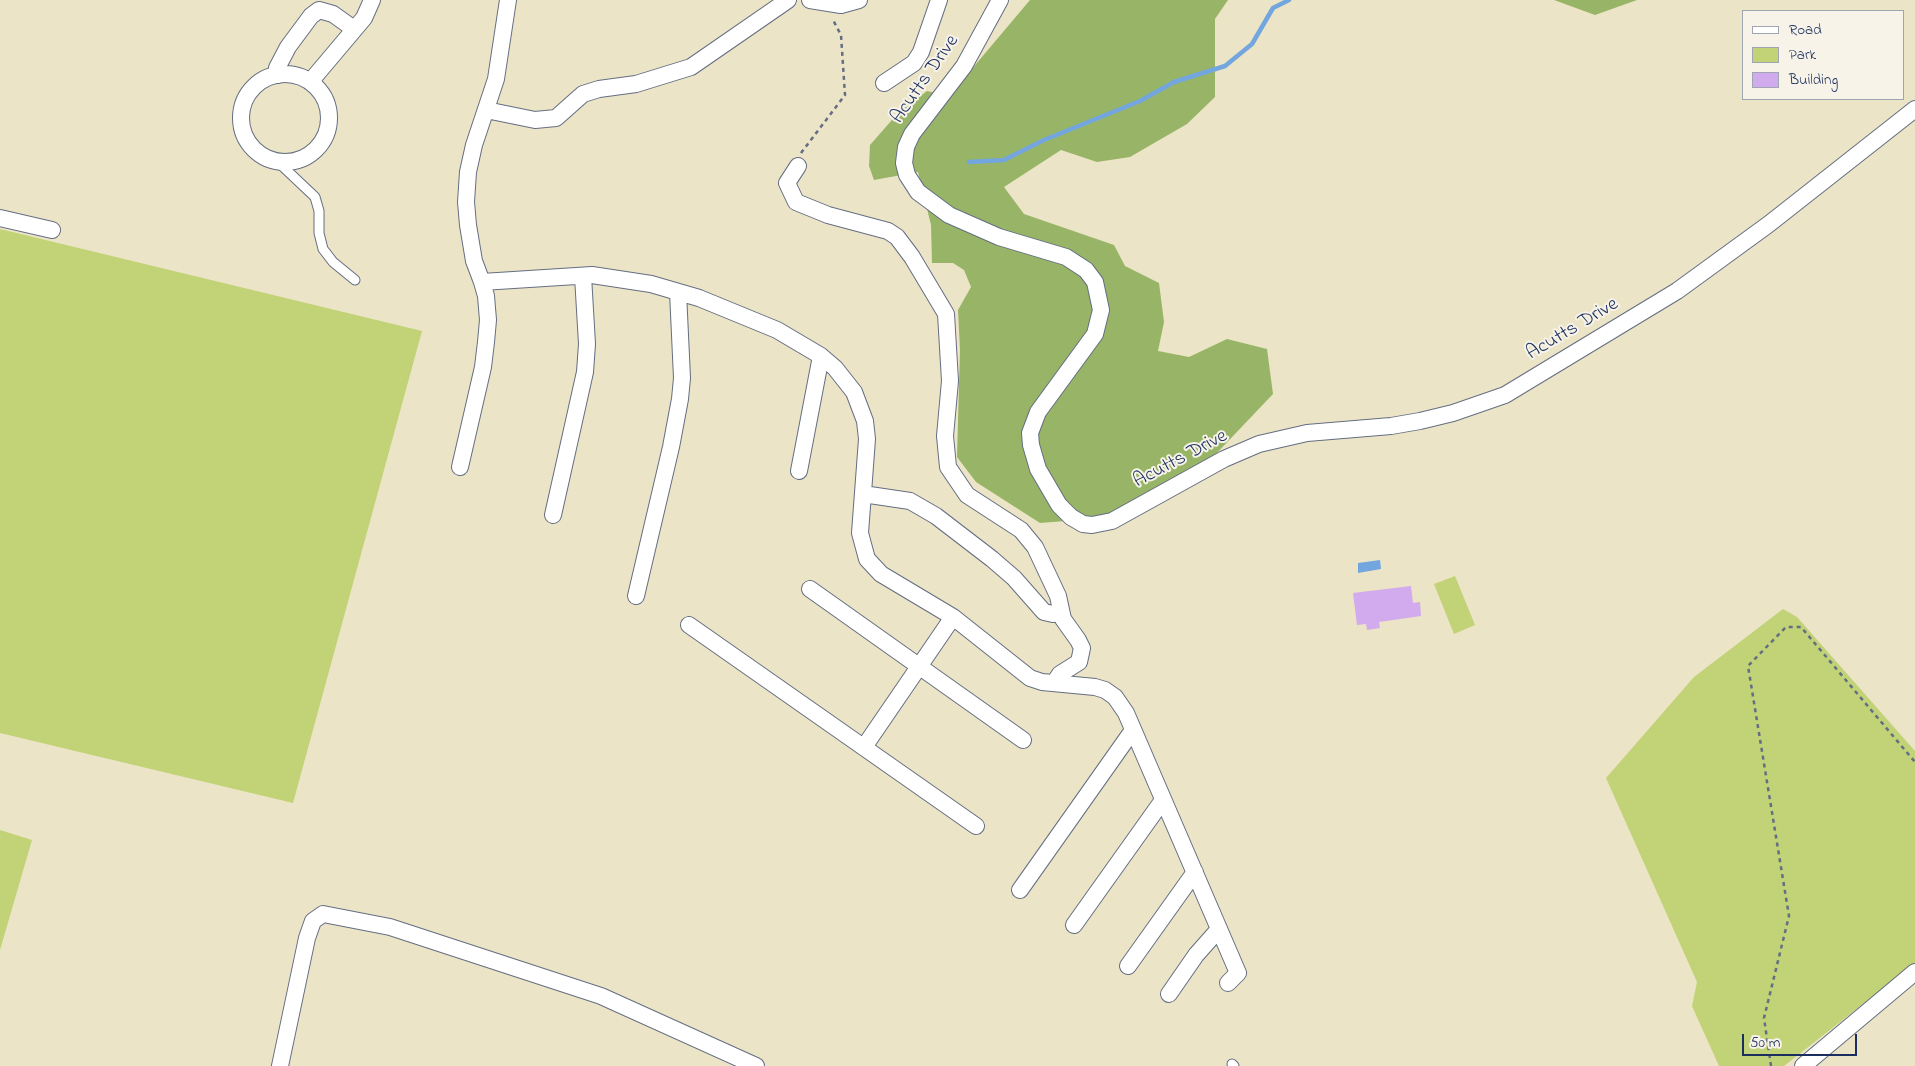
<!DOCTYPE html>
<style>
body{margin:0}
#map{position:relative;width:1915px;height:1066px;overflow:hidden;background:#ece4c6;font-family:"Indie Flower",sans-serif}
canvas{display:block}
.legend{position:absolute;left:1742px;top:10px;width:162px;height:90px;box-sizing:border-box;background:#f7f3e8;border:1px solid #9fa5b1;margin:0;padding:6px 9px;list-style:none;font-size:15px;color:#1b2f5e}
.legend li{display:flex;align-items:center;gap:10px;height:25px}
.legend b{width:25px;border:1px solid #9fa5b1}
.scale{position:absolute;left:1742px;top:1034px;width:115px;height:22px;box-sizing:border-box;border:2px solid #1b2f5e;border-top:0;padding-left:6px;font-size:15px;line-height:18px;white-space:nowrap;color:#1b2f5e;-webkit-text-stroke:4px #f7f3e8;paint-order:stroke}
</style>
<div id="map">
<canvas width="1915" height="1066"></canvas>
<ul class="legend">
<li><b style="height:6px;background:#fff"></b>Road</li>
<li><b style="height:14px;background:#c1d376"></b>Park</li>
<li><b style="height:14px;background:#d1abed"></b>Building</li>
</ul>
<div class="scale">50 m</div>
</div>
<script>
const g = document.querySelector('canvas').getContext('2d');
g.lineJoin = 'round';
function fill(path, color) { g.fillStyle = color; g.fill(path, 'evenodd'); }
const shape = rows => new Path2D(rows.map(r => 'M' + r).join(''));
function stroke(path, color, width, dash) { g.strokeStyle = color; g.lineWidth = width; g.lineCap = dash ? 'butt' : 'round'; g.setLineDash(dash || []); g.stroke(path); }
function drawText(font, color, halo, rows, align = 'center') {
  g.font = font + ' "Indie Flower",sans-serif'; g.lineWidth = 4; g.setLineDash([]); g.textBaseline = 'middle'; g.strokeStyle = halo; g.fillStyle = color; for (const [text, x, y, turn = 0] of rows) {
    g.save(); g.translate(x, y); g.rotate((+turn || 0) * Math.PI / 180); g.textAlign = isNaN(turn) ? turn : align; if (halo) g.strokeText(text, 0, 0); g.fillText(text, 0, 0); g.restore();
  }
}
fill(shape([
 [0,229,422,331,293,803,0,733],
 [1455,576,1475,625,1454,634,1434,584],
 [1783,609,1797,617,1915,751,1915,963,1784,1066,1719,1066,1692,1006,1697,982,1606,778,1694,677],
 [0,830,32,840,0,950]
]), '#c1d376');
fill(shape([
 [1030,0,1228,0,1215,19,1215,97,1187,124,1130,157,1097,162,1061,150,1004,187,1024,214,1114,245,1125,266,1159,283,1164,322,1158,351,1189,357,1227,339,1267,349,1273,394,1214,456,1103,518,1040,523,976,482,957,457,960,350,958,310,971,287,964,270,953,263,932,263,931,225,918,172,874,180,869,166,870,145,898,113,927,91,949,96],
 [1554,0,1637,0,1595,15]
]), '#98b567');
fill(shape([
 [1380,560,1381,569,1358,573,1358,563]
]), '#73a6df');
stroke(shape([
 [969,162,1004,160,1044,140,1140,101,1174,82,1225,66,1252,44,1273,8,1289,0]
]), '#73a6df', 4.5);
fill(shape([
 [1411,586,1413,603,1420,602,1421,616,1379,622,1380,628,1367,630,1366,624,1357,625,1353,593]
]), '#d1abed');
const lane = shape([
 [278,162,315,197,319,211,319,233,323,249,333,262,355,280],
 [1232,1064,1234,1066]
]);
const street = shape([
 [508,0,496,79,474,145,468,172,466,202,468,225,474,261,482,282,592,275,651,284,699,298,777,330,821,356,835,368,854,392,865,421,867,439,860,533,867,559,881,574,953,617,1030,678,1042,682,1095,687,1105,690,1115,697,1126,713,1238,973,1228,983],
 [810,0,841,5,859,0],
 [1000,0,964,66,912,134,906,147,904,163,907,175,918,192,949,215,999,237,1066,257,1086,270,1095,282,1101,310,1095,334,1038,412,1030,433,1031,445,1038,469,1059,505,1071,517,1083,524,1092,525,1112,521,1224,459,1259,444,1307,433,1391,426,1420,421,1453,413,1505,395,1677,291,1769,224,1915,109],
 '241 118a44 44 0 1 1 88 0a44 44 0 1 1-88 0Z',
 [278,75,277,68,288,47,311,16,319,10,333,14,354,29],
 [310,82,364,18,372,0],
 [884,83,914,63,921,52,939,0],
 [486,110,535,120,556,118,583,94,599,89,636,84,691,67,788,0],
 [798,166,787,183,796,202,828,215,888,231,897,237,912,257,946,314,950,381,945,436,948,467,967,495,1021,530,1035,547,1058,596,1063,619,1078,640,1082,648,1079,662,1060,674,1054,683],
 [0,218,52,230],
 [460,467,483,367,486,342,488,320,486,296,482,282],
 [799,471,821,356],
 [863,494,910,501,917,505,936,516,992,559,1014,578,1044,612,1053,614,1061,611],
 [553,515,585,372,587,344,583,276],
 [810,589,1023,740],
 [636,596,671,447,680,399,682,378,678,292],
 [689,625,976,826],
 [864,747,953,617],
 [1020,890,1133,730],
 [1074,925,1163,800],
 [1128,966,1195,872],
 [1169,994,1196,955,1219,929],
 [280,1066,307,938,313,921,323,914,390,927,601,996,756,1066],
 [1803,1066,1915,972]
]);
stroke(lane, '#646e82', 11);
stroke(street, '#646e82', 18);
stroke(shape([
 [801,153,845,95,841,35,833,20],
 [1771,1066,1764,1018,1789,916,1748,666,1786,627,1801,627,1915,762]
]), '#646e82', 2.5, [4, 4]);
stroke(lane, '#fff', 9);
stroke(street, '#fff', 16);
drawText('20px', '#1b2f5e', '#f7f3e8', [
 ["Acutts Drive",926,80,-55],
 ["Acutts Drive",1573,330,-31],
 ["Acutts Drive",1181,460,-28]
]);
</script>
